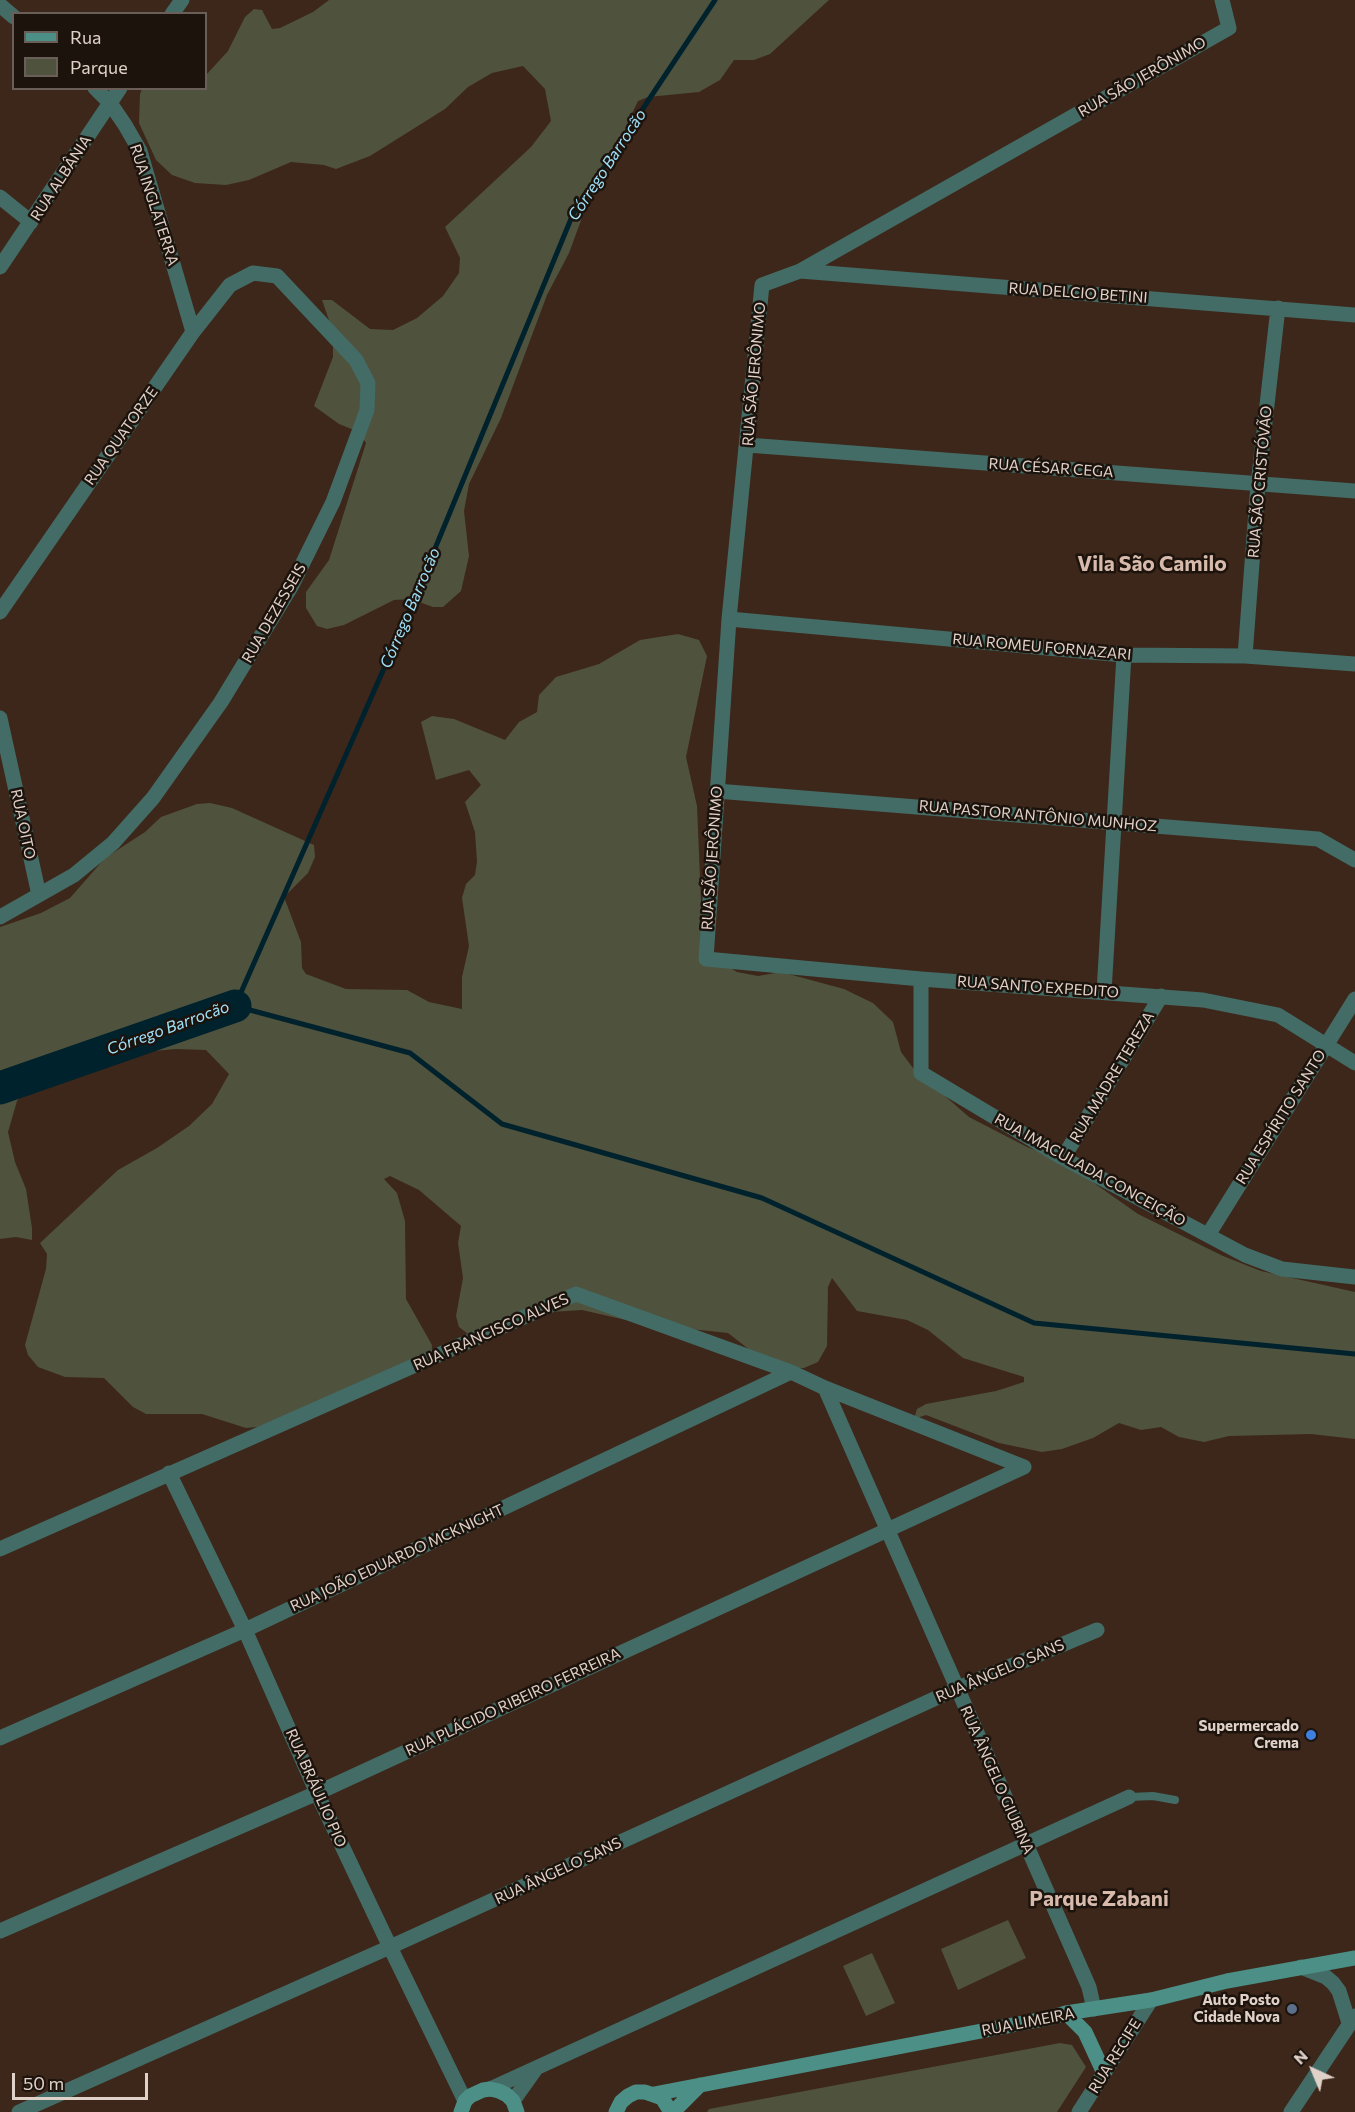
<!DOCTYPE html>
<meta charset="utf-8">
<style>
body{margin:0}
#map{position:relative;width:1355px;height:2112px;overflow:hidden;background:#3d271a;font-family:Commissioner,sans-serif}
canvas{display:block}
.legend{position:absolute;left:12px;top:12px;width:195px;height:78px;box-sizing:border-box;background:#1c130d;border:2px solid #6a5f58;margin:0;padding:8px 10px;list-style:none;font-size:18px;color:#e0d1c9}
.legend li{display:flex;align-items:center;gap:12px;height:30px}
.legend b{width:30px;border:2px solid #6a5f58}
.north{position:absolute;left:1283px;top:2040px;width:60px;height:60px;-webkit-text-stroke:4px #1c130d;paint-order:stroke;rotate:316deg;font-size:16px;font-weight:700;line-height:24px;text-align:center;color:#e0d1c9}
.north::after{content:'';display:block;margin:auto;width:21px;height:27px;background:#e0d1c9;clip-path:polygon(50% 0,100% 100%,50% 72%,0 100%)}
.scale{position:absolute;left:12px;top:2073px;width:136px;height:27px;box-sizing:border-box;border:3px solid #e0d1c9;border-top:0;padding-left:8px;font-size:18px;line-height:21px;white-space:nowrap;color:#e0d1c9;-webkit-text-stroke:4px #1c130d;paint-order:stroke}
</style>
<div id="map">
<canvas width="1355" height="2112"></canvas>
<ul class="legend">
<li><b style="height:8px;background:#4b8f86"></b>Rua</li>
<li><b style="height:16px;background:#4f523d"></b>Parque</li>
</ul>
<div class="north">N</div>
<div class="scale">50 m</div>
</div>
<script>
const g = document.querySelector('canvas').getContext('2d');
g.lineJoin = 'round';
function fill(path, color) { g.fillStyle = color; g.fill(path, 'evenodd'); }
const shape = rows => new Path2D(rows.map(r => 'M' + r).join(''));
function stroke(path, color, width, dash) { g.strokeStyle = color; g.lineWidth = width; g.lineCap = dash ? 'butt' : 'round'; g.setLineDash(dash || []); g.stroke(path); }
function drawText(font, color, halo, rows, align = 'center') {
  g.font = font + ' Commissioner,sans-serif'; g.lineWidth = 5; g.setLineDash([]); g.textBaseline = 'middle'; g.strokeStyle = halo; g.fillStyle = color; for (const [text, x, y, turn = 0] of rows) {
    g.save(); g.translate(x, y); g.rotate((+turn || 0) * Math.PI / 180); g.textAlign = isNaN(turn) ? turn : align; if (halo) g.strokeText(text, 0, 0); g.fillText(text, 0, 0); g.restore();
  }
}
fill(shape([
 [329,0,829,0,770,54,754,60,734,60,720,80,699,92,648,97,638,101,627,124,627,136,616,145,612,163,586,207,569,253,547,295,501,418,469,484,464,511,469,556,461,591,443,607,433,607,411,599,394,600,344,625,327,629,317,626,306,608,306,592,329,560,366,443,359,432,339,424,314,406,333,357,333,332,322,300,332,300,370,329,393,330,417,318,443,296,459,273,460,258,445,227,531,147,551,121,545,89,523,66,492,73,468,87,445,109,370,156,336,169,324,165,291,162,249,180,226,185,195,183,172,175,156,160,139,123,140,94,142,89,206,88,206,75,228,51,245,17,254,9,262,10,272,29,280,28,313,12],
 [678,634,699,640,707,656,686,757,697,806,702,925,716,959,737,972,758,976,781,972,844,989,873,1003,893,1022,901,1052,913,1068,969,1117,1027,1147,1060,1159,1138,1214,1223,1256,1261,1271,1355,1292,1355,1439,1311,1434,1229,1436,1204,1442,1179,1437,1161,1427,1141,1430,1119,1423,1093,1438,1062,1449,1042,1452,999,1443,926,1415,914,1419,917,1409,926,1404,996,1391,1024,1382,1024,1377,963,1358,928,1330,907,1320,857,1311,832,1278,828,1287,827,1346,818,1362,804,1368,788,1368,764,1361,728,1333,643,1324,582,1310,550,1312,468,1334,459,1327,456,1316,463,1278,458,1243,461,1226,419,1190,390,1176,384,1179,397,1193,405,1221,406,1299,432,1345,431,1363,420,1371,374,1382,302,1423,246,1428,202,1414,146,1414,133,1407,104,1378,65,1377,38,1367,28,1355,25,1345,46,1269,47,1254,40,1243,118,1170,157,1148,189,1126,212,1104,229,1074,206,1050,176,1049,141,1052,80,1050,49,1056,17,1101,8,1132,15,1162,26,1189,32,1228,32,1240,16,1237,0,1239,0,927,41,913,70,898,105,858,145,832,161,817,197,804,210,803,232,808,314,845,315,857,308,873,284,897,301,942,302,968,306,974,346,989,407,990,429,1002,462,1009,462,977,469,946,462,898,466,884,475,875,477,862,475,832,465,802,481,785,469,770,436,780,421,722,432,716,454,719,505,740,519,722,537,712,539,695,556,677,599,664,640,640],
 [1008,1920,1026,1958,958,1990,941,1949],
 [872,1953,895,2003,866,2016,843,1966],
 [1060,2043,1072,2045,1086,2067,1057,2112,707,2112,709,2109]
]), '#4f523d');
stroke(shape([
 [715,0,573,214,408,614,235,1006,410,1053,502,1124,762,1198,1034,1323,1355,1354]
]), '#00222d', 5);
stroke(shape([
 [0,1088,235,1006]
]), '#00222d', 33);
stroke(shape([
 [1129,1797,1153,1796,1175,1800]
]), '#436c66', 8);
stroke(shape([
 [1222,0,1229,28,800,271,762,285,729,619,706,959,921,979,1203,1000,1278,1015,1355,1063],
 [0,5,14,17],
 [95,88,110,103,125,125,140,151,193,332],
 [0,197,31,222],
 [800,271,1355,315],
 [747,445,1355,491],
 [0,612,193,332,230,285,253,273,277,276,356,360,368,383,367,410,333,502,292,585,221,702,153,798,113,843,74,875,0,917],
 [729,619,1124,655,1245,656,1355,664],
 [1245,656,1258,484,1278,308],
 [0,718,39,895],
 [716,791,1318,839,1355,860],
 [921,979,921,1073,1063,1158,1245,1255,1282,1269,1355,1277],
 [1104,992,1124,655],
 [1063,1158,1161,996],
 [1208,1235,1355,999],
 [825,1388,1089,1987,1094,2009],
 [169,1473,245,1630,317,1793,390,1947,465,2101],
 [0,1549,576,1294,791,1372,825,1388,1024,1467],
 [0,1738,245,1630,791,1372],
 [0,1931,317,1793,1024,1467],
 [1301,1967,1326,1977,1333,1983,1339,1991,1349,2023],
 [490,2089,1129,1797],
 [513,2101,535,2070],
 [19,2112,390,1947,956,1689,1097,1630],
 [1079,2112,1151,2000],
 [1291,2112,1355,2016]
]), '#436c66', 15);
stroke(shape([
 [172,14,182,0],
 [0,267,120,88]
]), '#436c66', 15);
stroke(shape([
 [1066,2013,1085,2032,1104,2073],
 [654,2094,1049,2018,1066,2013,1151,2000,1227,1981,1355,1958],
 [461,2112,465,2101,470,2096,483,2090,490,2089,499,2091,507,2095,513,2101,517,2112],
 [616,2112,621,2102,628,2096,636,2092,645,2092,662,2098,671,2112],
 [673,2112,700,2085]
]), '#4b8f86', 15);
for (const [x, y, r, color] of [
 [1311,1735,6,"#3f7fe0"],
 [1292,2009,6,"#5c6f8a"]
]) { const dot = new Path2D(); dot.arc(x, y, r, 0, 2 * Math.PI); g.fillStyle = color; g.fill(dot); stroke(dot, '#1c130d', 2); }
drawText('15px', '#e0d1c9', '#1c130d', [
 ["RUA SÃO JERÔNIMO",1142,77,-30],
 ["RUA ALBÂNIA",61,178,-57],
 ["RUA INGLATERRA",154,205,72],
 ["RUA DELCIO BETINI",1078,293,4],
 ["RUA SÃO JERÔNIMO",754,374,-85],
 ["RUA QUATORZE",121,436,-55],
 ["RUA CÉSAR CEGA",1051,468,4],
 ["RUA SÃO CRISTÓVÃO",1260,482,-85],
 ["RUA DEZESSEIS",274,613,-60],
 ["RUA ROMEU FORNAZARI",1042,647,5],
 ["RUA PASTOR ANTÔNIO MUNHOZ",1038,816,5],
 ["RUA OITO",23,824,78],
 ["RUA SÃO JERÔNIMO",712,858,-86],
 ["RUA SANTO EXPEDITO",1038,987,4],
 ["RUA MADRE TEREZA",1112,1077,-59],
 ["RUA ESPÍRITO SANTO",1281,1117,-58],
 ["RUA IMACULADA CONCEIÇÃO",1090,1170,29],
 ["RUA FRANCISCO ALVES",491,1332,-24],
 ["RUA JOÃO EDUARDO MCKNIGHT",397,1558,-25],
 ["RUA ÂNGELO SANS",1000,1671,-23],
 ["RUA PLÁCIDO RIBEIRO FERREIRA",513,1702,-25],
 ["RUA ÂNGELO GIUBINA",997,1780,66],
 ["RUA BRÁULIO PIO",316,1788,66],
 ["RUA ÂNGELO SANS",558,1871,-25],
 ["RUA LIMEIRA",1028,2022,-11],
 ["RUA RECIFE",1115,2056,-58]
]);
drawText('bold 15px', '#e0d1c9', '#1c130d', [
 ["Supermercado",1299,1726],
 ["Crema",1299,1743],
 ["Auto Posto",1280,2000],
 ["Cidade Nova",1280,2017]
], 'right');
drawText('italic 16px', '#9fe0f9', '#1c130d', [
 ["Córrego Barrocão",607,165,-57],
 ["Córrego Barrocão",410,608,-67],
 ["Córrego Barrocão",168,1028,-20]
]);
drawText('bold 21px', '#d7baab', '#1c130d', [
 ["Vila São Camilo",1152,564],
 ["Parque Zabani",1099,1899]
]);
</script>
